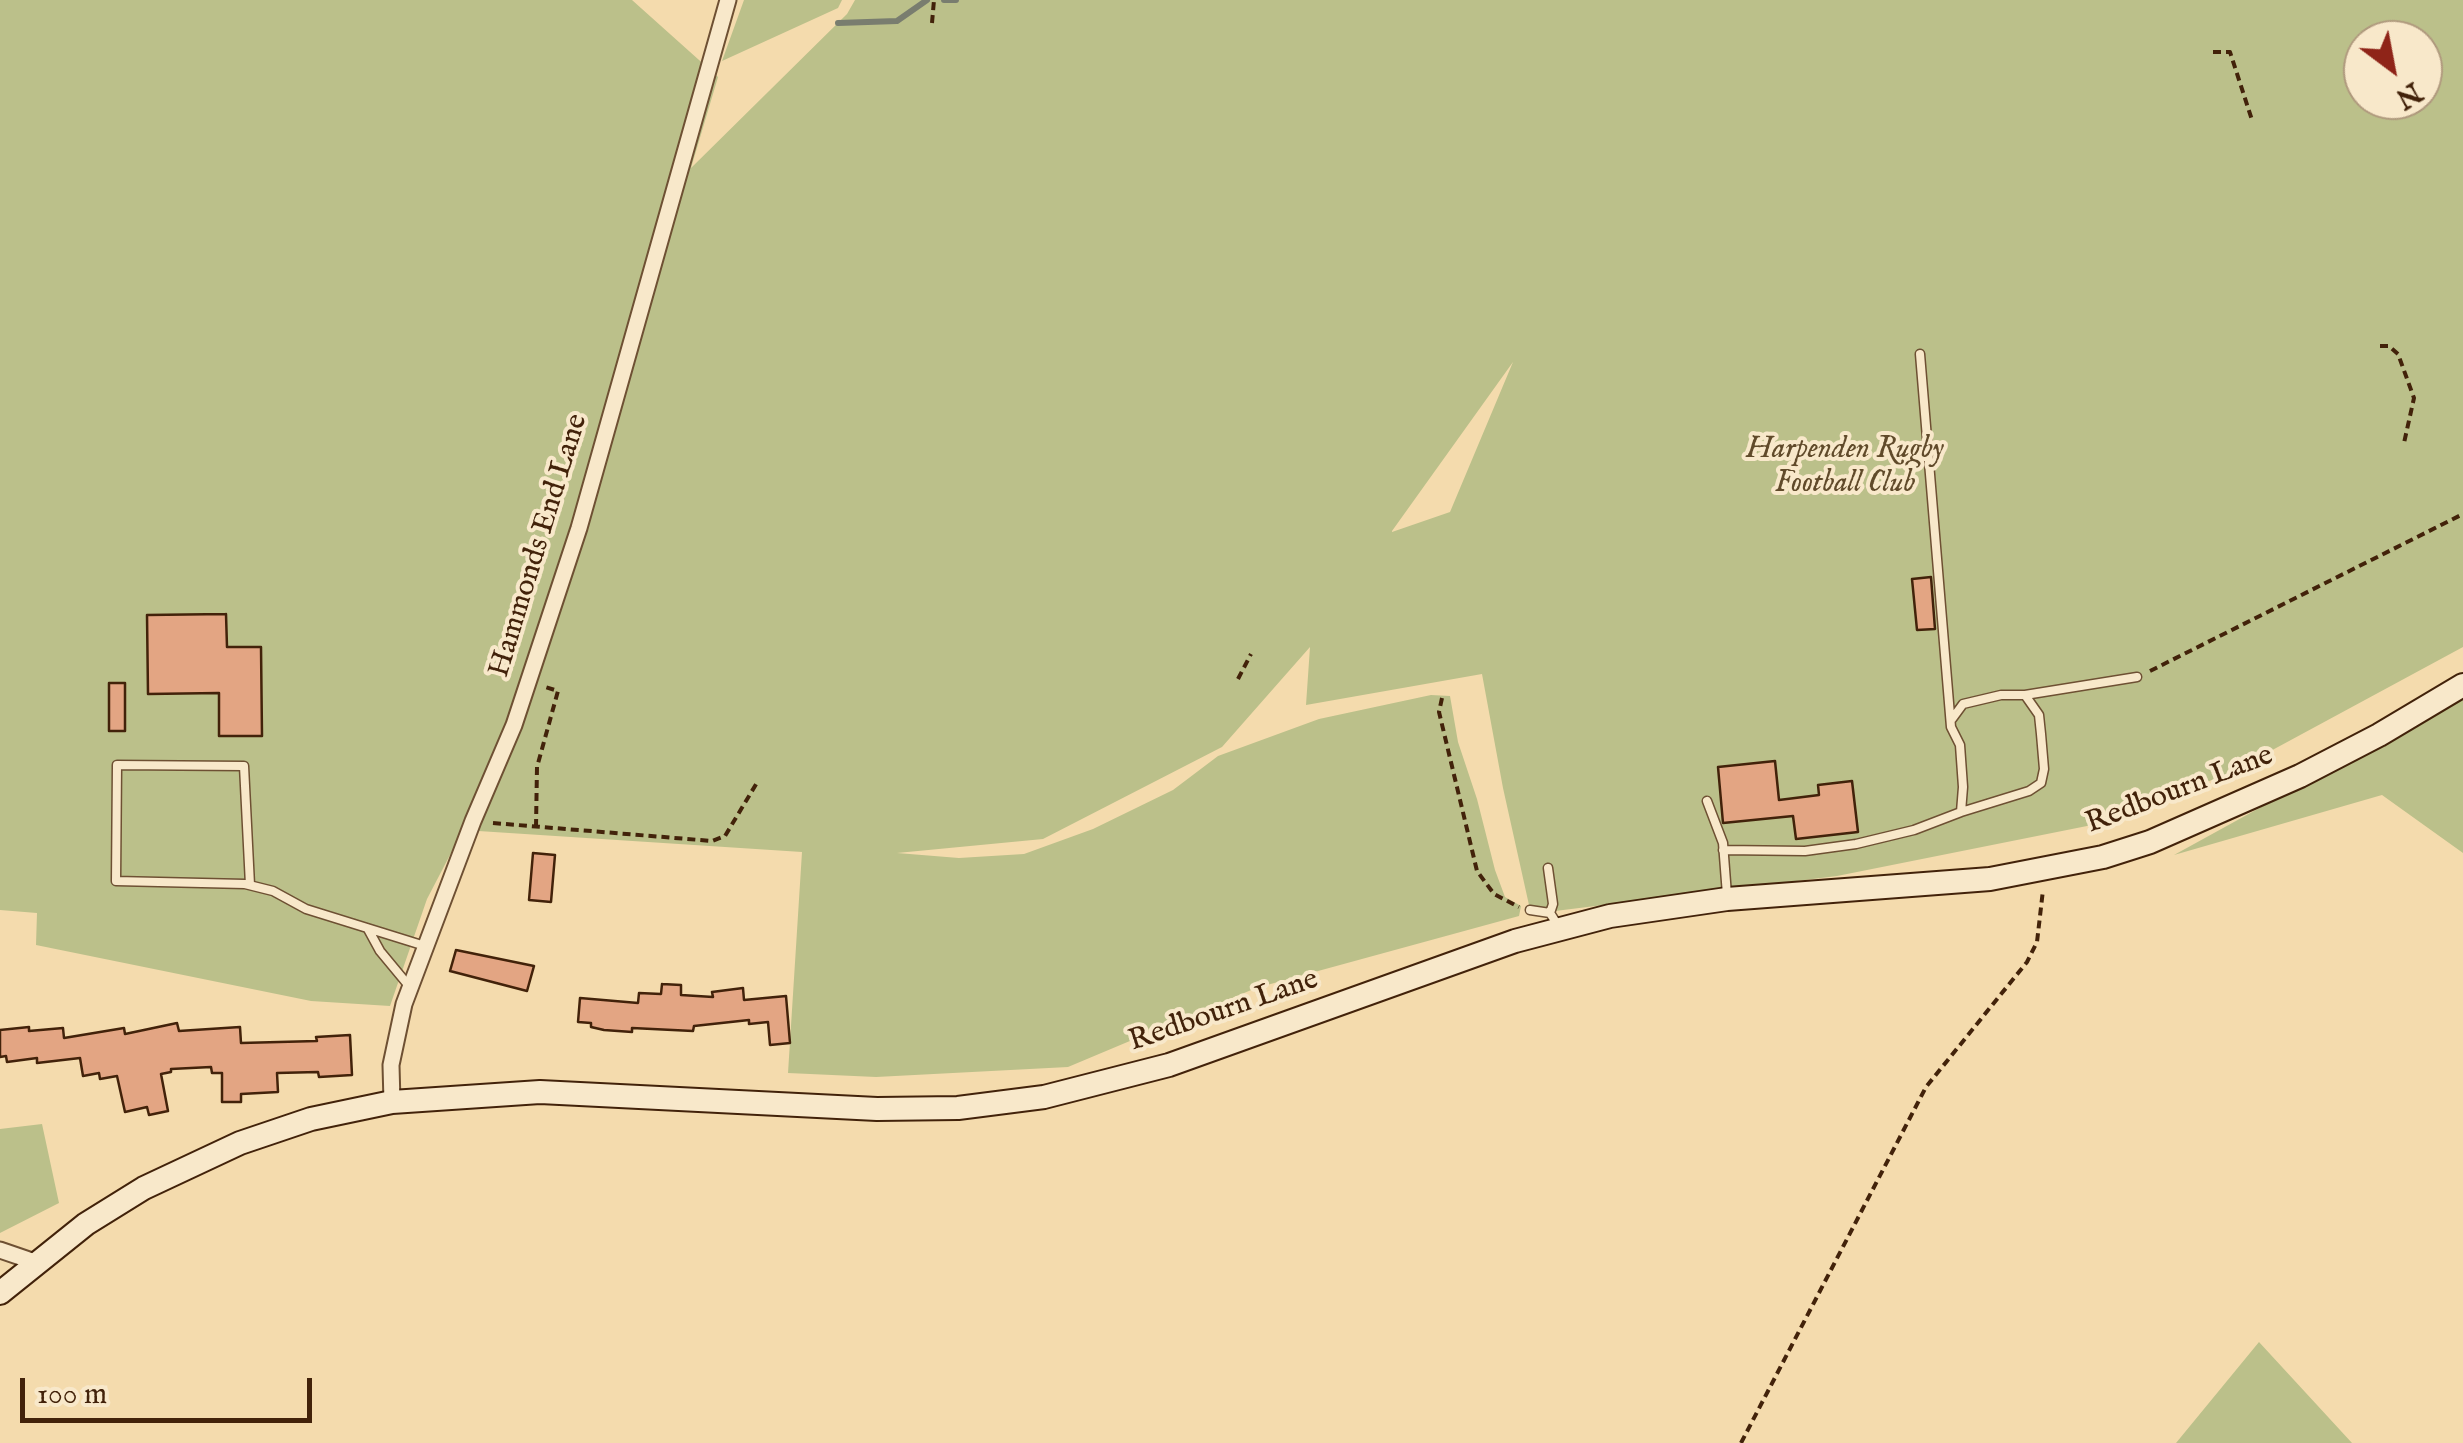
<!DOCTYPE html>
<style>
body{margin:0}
#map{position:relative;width:2463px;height:1443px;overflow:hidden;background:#f4dbad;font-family:"IM FELL English",serif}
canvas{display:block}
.north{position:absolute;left:2343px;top:20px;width:100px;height:100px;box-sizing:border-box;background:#f8e8ca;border:2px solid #af997d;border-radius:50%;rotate:148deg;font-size:28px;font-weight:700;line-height:40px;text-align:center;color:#42220a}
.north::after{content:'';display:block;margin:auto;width:35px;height:45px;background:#8f2418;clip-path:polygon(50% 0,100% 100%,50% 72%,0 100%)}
.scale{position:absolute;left:20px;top:1378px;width:292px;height:45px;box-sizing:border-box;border:5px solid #42220a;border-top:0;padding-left:12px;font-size:30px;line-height:35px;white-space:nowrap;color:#42220a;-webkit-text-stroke:8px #f8e8ca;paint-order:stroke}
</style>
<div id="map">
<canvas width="2463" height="1443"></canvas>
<div class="north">N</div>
<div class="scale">100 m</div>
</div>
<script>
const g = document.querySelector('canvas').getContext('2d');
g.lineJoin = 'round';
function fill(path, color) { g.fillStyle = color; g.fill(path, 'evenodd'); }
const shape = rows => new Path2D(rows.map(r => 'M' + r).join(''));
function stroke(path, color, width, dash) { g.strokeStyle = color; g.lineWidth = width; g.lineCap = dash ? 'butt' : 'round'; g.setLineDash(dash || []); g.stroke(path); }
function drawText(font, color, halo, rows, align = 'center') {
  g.font = font + ' "IM FELL English",serif'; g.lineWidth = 8; g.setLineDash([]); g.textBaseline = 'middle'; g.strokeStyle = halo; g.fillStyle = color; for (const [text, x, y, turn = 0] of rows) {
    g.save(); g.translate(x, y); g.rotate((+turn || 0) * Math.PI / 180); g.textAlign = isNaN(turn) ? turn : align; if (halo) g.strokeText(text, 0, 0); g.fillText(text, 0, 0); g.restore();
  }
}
fill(shape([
 [0,0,632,0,718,77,691,168,847,14,855,0,2463,0,2463,647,2228,774,2092,825,1837,876,1531,914,1503,788,1482,674,1306,705,1310,647,1222,747,1043,839,897,853,959,858,1024,854,1093,829,1173,790,1218,756,1319,719,1431,695,1450,696,1458,742,1477,799,1495,870,1505,897,1521,906,1519,916,1256,988,1068,1067,876,1077,788,1073,802,852,463,830,427,899,390,1006,311,1001,36,945,37,913,0,910],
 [2363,40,2423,40,2423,100,2363,100],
 [1513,362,1450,512,1392,532,1392,531],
 [744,0,842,0,838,8,722,61],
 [2463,696,2463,853,2382,795,2174,855],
 [42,1124,59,1203,0,1233,0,1129],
 [2259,1342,2352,1443,2176,1443]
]), '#bbc08a');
stroke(shape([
 [944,0,956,0],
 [838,23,897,21,927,0]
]), '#797d6f', 6);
const building = shape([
 [1931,577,1935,629,1917,630,1912,579,1931,577],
 [226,614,227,647,261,647,262,736,219,736,219,693,148,694,147,615,226,614],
 [109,683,125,683,125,731,109,731,109,683],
 [1775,761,1779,800,1819,795,1818,785,1852,781,1858,832,1796,839,1793,816,1723,823,1718,767,1775,761],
 [533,853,555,855,551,902,529,900,533,853],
 [456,950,534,966,527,991,450,971,456,950],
 [662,984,681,985,681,995,713,997,712,992,743,988,744,1000,786,996,790,1043,770,1045,768,1022,749,1024,749,1020,694,1026,693,1031,632,1028,632,1032,604,1030,591,1027,591,1023,578,1022,580,998,638,1003,639,993,661,994,662,984],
 [177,1023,179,1031,240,1027,241,1043,317,1041,316,1037,350,1035,352,1075,319,1077,318,1072,277,1073,278,1092,241,1094,241,1102,222,1102,222,1073,212,1073,211,1067,171,1069,171,1072,161,1074,168,1111,149,1115,147,1107,125,1112,117,1076,100,1079,99,1073,83,1076,80,1058,37,1063,37,1058,7,1062,6,1056,0,1057,0,1030,29,1027,29,1031,63,1028,64,1038,124,1028,125,1034,177,1023]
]);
fill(building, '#e3a583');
stroke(building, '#42220a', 2.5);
const service = shape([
 [2025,695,2137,677],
 [1952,719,1963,704,2001,695,2025,695,2039,715,2041,734,2044,769,2041,783,2029,791,1961,812],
 [1707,801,1723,843,1727,895],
 [1723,850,1805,851,1856,844,1914,830,1961,812,1963,787,1960,745,1951,727,1920,354],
 [1548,868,1553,904,1550,913,1557,924],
 [250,885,244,766,117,765,116,881,245,884,273,891,306,909,425,946],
 [1530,910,1550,913],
 [368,929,380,951,409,986]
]);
const minor = shape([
 [392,1102,391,1065,404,1004,473,821,514,725,579,528,728,0],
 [0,1250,35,1262]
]);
const secondary = shape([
 [0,1293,86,1224,144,1188,240,1143,311,1119,392,1102,540,1092,877,1109,958,1108,1044,1097,1169,1065,1515,941,1610,916,1727,899,1990,879,2103,857,2150,842,2300,776,2379,735,2463,685]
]);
stroke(service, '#6e5033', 11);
stroke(minor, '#6e5033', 19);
stroke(secondary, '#42220a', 26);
stroke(shape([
 [932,23,934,0],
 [2213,52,2230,52,2252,120],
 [2380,346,2389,346,2398,354,2414,398,2404,443],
 [2150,671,2463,514],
 [1238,679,1251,654],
 [1442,698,1439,712,1477,871,1494,894,1519,907],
 [493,823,712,841,725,836,758,781],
 [536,827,537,767,558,691,542,686],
 [1741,1443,1926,1087,2027,962,2037,942,2043,890]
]), '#42220a', 4, [8, 5]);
stroke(service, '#f8e8ca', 8);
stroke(minor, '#f8e8ca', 15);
stroke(secondary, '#f8e8ca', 22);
drawText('italic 30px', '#604a2a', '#f8e8ca', [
 ["Harpenden Rugby",1845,451],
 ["Football Club",1845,485]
]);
drawText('30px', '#42220a', '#f8e8ca', [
 ["Hammonds End Lane",540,546,-73],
 ["Redbourn Lane",2180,791,-21],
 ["Redbourn Lane",1224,1012,-19]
]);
</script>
